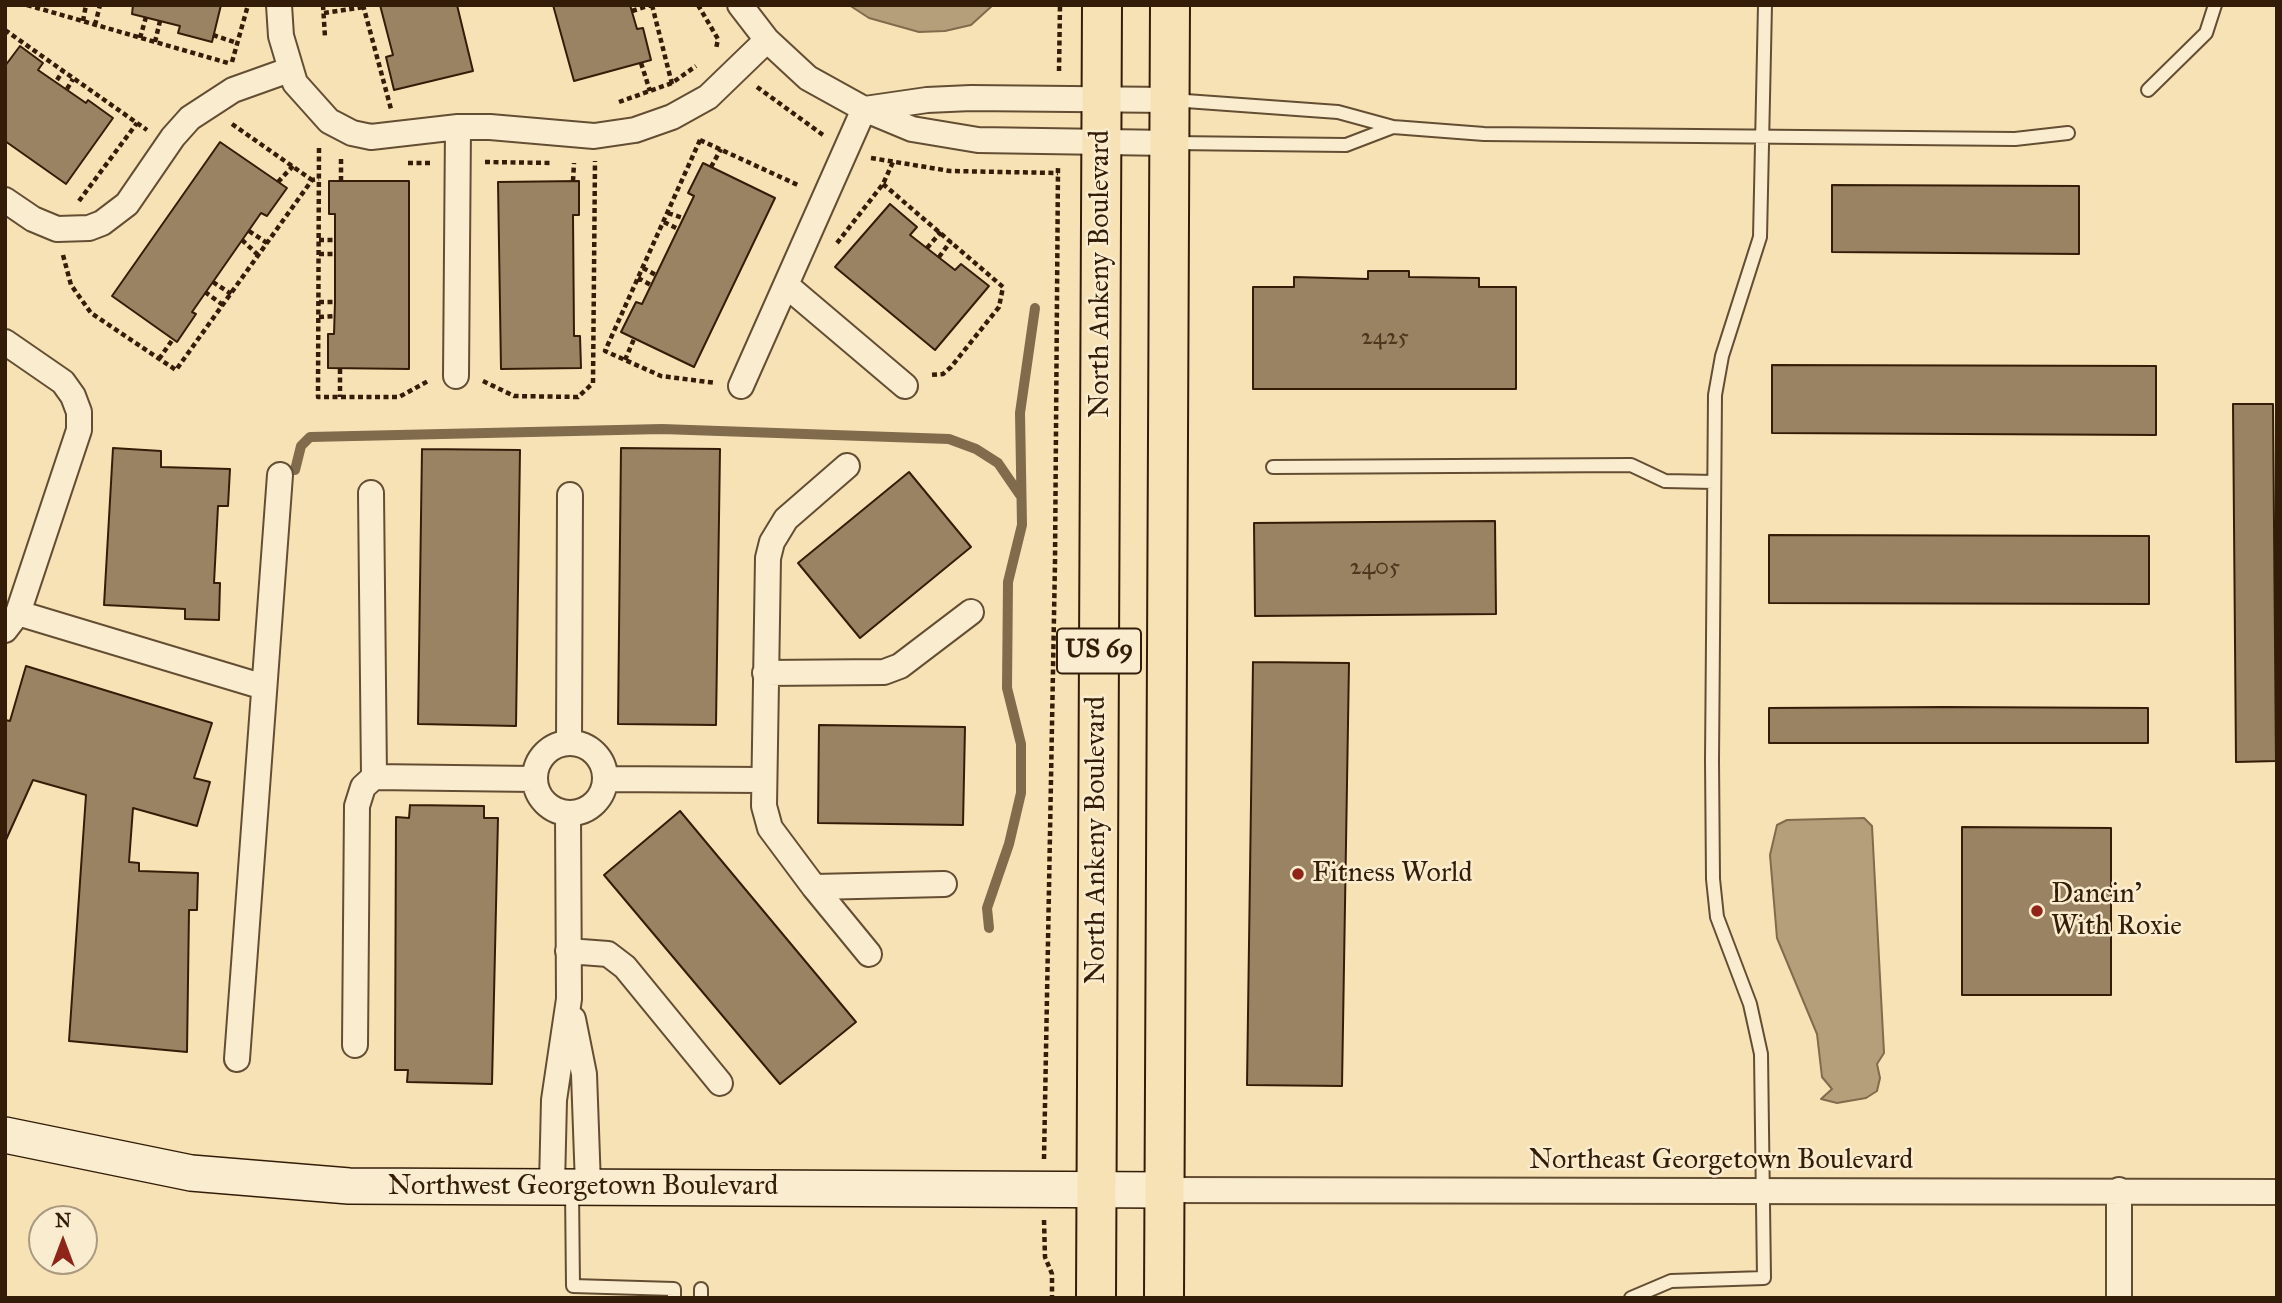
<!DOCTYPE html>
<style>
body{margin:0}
#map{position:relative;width:2282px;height:1303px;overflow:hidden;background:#f7e2b5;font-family:"IM FELL Great Primer",serif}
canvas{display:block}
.frame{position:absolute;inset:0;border:7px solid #331d08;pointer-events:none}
.north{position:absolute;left:28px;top:1205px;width:70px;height:70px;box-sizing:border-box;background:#faeccf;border:2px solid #aa997f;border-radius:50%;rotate:0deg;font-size:19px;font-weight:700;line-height:28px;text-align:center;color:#331d08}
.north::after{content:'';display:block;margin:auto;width:24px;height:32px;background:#8f2418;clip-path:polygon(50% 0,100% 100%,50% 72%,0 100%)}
</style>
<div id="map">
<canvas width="2282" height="1303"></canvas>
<div class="frame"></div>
<div class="north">N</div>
</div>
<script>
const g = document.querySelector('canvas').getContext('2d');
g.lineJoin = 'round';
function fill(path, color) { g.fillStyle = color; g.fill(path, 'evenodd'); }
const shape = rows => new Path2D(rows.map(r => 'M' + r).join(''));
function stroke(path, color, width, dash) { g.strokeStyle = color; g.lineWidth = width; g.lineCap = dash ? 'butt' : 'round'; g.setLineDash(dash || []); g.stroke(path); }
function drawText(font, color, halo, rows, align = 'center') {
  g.font = font + ' "IM FELL Great Primer",serif'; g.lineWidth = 5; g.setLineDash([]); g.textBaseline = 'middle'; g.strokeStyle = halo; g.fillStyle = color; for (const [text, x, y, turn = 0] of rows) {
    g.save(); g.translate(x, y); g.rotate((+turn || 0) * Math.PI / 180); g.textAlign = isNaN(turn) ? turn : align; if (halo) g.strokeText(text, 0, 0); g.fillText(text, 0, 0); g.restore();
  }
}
const water = shape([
 [849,5,993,5,971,25,945,31,919,32,869,18,849,5],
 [1864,818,1872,826,1884,1053,1877,1064,1880,1078,1877,1091,1866,1098,1837,1103,1821,1099,1832,1089,1822,1077,1817,1034,1777,938,1770,855,1777,825,1787,820,1864,818]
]);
fill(water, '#b49f7a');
stroke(water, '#806b4c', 2);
stroke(shape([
 [295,470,301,446,310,437,662,429,834,435,949,439,976,449,998,463,1020,495],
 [989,928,987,908,1009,844,1021,793,1021,744,1007,688,1008,582,1022,525,1020,413,1035,308]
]), '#806b4c', 10);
const building = shape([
 [133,5,221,5,212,42,178,33,180,26,132,14,133,5],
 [380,5,457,5,473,71,394,90,386,57,393,55,380,5],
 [553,5,630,5,637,29,643,28,651,60,574,81,553,5],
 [20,46,43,63,38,70,86,103,88,100,113,118,66,184,5,141,5,66,20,46],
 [220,142,287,188,267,216,261,213,192,312,196,314,177,342,112,296,220,142],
 [703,163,775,198,694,367,621,332,636,302,642,304,694,196,688,193,703,163],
 [329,181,409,181,409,369,328,368,328,334,334,334,335,302,335,214,329,214,329,181],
 [579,181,579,215,573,215,574,336,580,336,581,368,501,369,498,182,579,181],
 [1832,185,2079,186,2079,254,1832,252,1832,185],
 [890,204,917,227,910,235,955,270,961,264,989,286,935,350,835,267,890,204],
 [1368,271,1409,271,1409,277,1479,278,1479,287,1516,287,1516,389,1253,389,1253,287,1294,287,1294,277,1368,279,1368,271],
 [1772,365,2156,366,2156,435,1772,433,1772,365],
 [2233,404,2273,404,2276,761,2236,762,2233,404],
 [113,448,161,451,161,467,230,469,228,506,218,506,214,583,220,583,219,620,185,619,185,609,104,605,113,448],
 [621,448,720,449,716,725,618,724,621,448],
 [422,449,520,450,516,726,418,724,422,449],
 [909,472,971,547,860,638,798,563,909,472],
 [1495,521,1496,614,1255,616,1254,523,1495,521],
 [1769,535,2149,536,2149,604,1769,603,1769,535],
 [1253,662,1349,663,1342,1086,1247,1085,1253,662],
 [26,666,212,723,194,778,210,782,197,826,133,808,129,862,139,863,139,871,198,873,197,910,189,910,187,1052,69,1041,86,795,33,780,5,842,5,720,10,721,26,666],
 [1944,707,2148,708,2148,743,1769,743,1769,708,1944,707],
 [819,725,965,727,963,825,818,823,819,725],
 [410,805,484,806,484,818,498,818,492,1084,407,1082,408,1070,395,1070,396,817,409,818,410,805],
 [680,811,856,1022,780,1084,604,875,680,811],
 [1962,827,2111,828,2111,995,1962,995,1962,827]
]);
fill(building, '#998362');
stroke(building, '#331d08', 2);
const lane = shape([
 [2148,90,2206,33,2215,5],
 [1172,100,1338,112,1393,127,1484,134,2015,139,2068,133],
 [1173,143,1346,145,1393,127],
 [1273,467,1631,465,1665,481,1714,482],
 [572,1190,573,1286,674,1289,674,1298],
 [701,1298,701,1289],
 [1631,1298,1671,1281,1764,1278,1761,1054,1750,1004,1717,917,1713,879,1712,760,1715,395,1722,356,1760,237,1765,5]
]);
const street = shape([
 [279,5,281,36,295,83,329,121,352,133,371,137,458,127,490,127,594,136,635,130,672,117,708,97,767,40],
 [740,5,767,40,808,78,864,109,912,129,978,140,1170,143],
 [865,109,927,100,971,98,1169,100],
 [5,200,33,219,57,229,89,228,102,223,127,204,173,137,190,118,233,90,289,70],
 [787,286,905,386],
 [5,342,63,382,73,396,79,412,79,430,18,613,5,630],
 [456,376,458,127],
 [741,386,864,109],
 [847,466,786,519,772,542,768,558,764,806,770,828,814,887,944,884],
 [18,613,264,687],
 [765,673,884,672,900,666,971,612],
 [569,743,570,495],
 '535 778a35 35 0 1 1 70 0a35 35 0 1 1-70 0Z',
 [374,777,534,779],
 [605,779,763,780],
 [814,887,869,954],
 [568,951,608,954,625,967,720,1083],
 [573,1019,584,1074,588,1185],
 [355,1045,357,806,363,787,374,777,371,493],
 [237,1059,280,475],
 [552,1185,554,1100,569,999,568,814],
 [1165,1190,2277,1192],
 [2119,1190,2119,1298]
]);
const secondary = shape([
 [5,1135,191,1173,349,1186,1165,1190]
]);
const primary = shape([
 [1096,1298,1102,5],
 [1164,1298,1170,5]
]);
stroke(lane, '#644e33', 16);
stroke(street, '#644e33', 28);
stroke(secondary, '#331d08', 38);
stroke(primary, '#331d08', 42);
stroke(shape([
 [27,5,228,63],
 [323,5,325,37],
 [363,5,391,109],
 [652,5,672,84],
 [698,5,718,39,716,49],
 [632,11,651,5],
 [324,13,364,7],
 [83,21,86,5],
 [95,25,100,5],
 [5,30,147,130],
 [213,35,237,43],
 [140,38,146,17],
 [155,42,160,21],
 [232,62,248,5],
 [641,63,650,91],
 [1059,71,1060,5],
 [57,80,63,71],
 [757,87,823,135],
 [67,89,73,79],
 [619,102,672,83,696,66],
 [232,124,312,180],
 [700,140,605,351,661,376,716,383],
 [700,140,800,186],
 [319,148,318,397,399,397,430,380],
 [871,158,950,171,1058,173],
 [485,162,553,163],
 [408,163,431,163],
 [711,167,721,149],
 [341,181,341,159],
 [573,181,574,163],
 [278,182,293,166],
 [883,184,1003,287,999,307,951,367,943,374,930,375],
 [79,201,137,123],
 [668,213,683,218],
 [664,222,678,229],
 [249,231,267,243],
 [242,240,258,255],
 [319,240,335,240],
 [837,243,883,184,893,162],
 [927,248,941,232],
 [319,254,335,254],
 [63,255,71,285,91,313,176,370,312,180,319,179],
 [939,257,951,241],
 [643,268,656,275],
 [638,278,651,285],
 [213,282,231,294],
 [205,292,223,305],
 [319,302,335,302],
 [319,317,335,316],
 [159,359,173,339],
 [625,360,634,339],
 [340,369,340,397],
 [483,381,514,396,578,397,593,383,595,161],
 [1044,1159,1055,562,1058,167],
 [1044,1220,1045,1257,1052,1274,1052,1298]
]), '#331d08', 4.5, [5, 3.5]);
stroke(lane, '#faeccf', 12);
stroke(street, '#faeccf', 24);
stroke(secondary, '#faeccf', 35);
stroke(primary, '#f7e2b5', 38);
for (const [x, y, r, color] of [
 [1298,874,7,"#8f2418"],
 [2037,911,7,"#8f2418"]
]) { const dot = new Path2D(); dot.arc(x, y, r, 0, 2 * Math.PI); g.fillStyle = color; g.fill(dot); stroke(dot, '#faeccf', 2.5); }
drawText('24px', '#4c361e', null, [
 ["2425",1385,338],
 ["2405",1375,568]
]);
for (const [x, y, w] of [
 [1099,651,84]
]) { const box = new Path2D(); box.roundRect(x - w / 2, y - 22.5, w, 45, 5); g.fillStyle = '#faeccf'; g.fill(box); stroke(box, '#331d08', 2); }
drawText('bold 26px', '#331d08', null, [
 ["US 69",1099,651]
]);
drawText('28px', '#331d08', '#faeccf', [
 ["North Ankeny Boulevard",1101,274,-90],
 ["North Ankeny Boulevard",1097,840,-90],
 ["Northeast Georgetown Boulevard",1721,1161],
 ["Northwest Georgetown Boulevard",583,1187]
]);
drawText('28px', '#331d08', '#faeccf', [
 ["Fitness World",1312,874],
 ["Dancin'",2051,895],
 ["With Roxie",2051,927]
], 'left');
</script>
